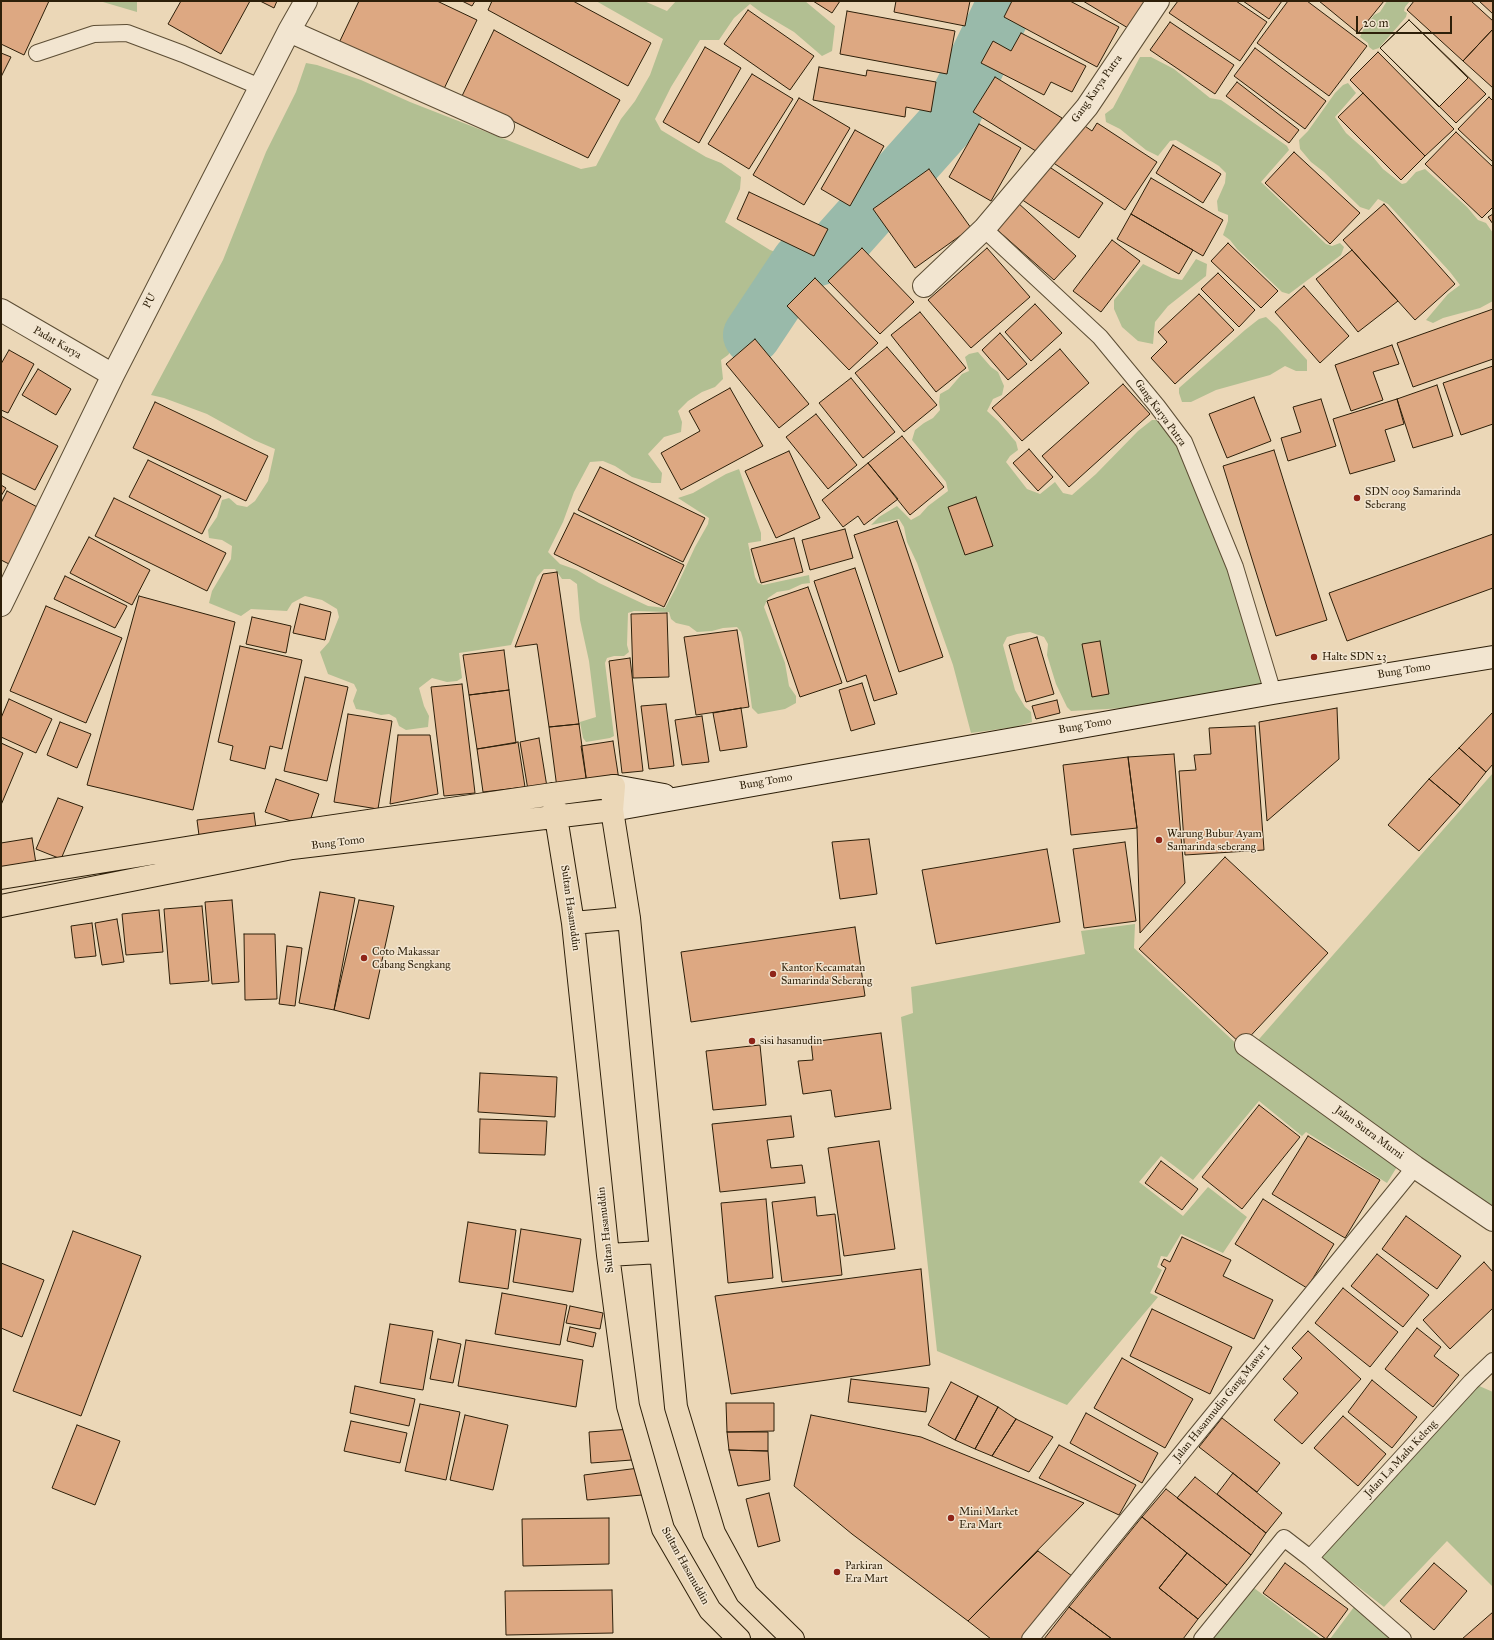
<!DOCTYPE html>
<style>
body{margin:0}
#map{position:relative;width:1494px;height:1640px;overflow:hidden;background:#ebd7b7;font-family:"IM FELL Great Primer",serif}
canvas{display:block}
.frame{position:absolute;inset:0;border:2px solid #2d1f09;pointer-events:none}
.scale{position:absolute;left:1356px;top:16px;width:96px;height:18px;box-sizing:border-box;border:2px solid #2d1f09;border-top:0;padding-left:5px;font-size:12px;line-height:14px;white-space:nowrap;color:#2d1f09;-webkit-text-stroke:3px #f2e5d0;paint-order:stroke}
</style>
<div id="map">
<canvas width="1494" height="1640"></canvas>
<div class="frame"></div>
<div class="scale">20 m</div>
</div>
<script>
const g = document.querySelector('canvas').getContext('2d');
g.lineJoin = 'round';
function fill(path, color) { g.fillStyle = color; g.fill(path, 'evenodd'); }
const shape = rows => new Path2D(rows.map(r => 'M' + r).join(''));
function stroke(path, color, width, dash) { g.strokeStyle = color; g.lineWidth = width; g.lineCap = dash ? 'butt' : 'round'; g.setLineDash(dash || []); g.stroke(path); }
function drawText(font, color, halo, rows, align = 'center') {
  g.font = font + ' "IM FELL Great Primer",serif'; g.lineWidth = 3; g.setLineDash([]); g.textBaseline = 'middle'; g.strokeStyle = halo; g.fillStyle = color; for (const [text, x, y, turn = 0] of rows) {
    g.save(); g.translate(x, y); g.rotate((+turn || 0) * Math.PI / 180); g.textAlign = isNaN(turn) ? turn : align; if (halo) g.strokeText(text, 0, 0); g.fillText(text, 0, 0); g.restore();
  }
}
fill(shape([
 [103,1,137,1,137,12,103,2],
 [596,1,644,1,667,11,676,1,805,1,835,26,832,51,822,56,794,32,762,13,750,4,734,18,719,40,700,40,671,87,655,119,661,130,706,157,721,163,741,177,740,189,725,222,770,250,786,256,789,267,780,276,775,300,759,317,745,328,740,340,728,355,721,360,723,379,715,387,702,392,688,401,678,411,682,422,681,432,664,437,648,454,662,473,661,483,652,483,632,477,615,466,603,461,590,462,574,492,563,522,548,552,560,564,577,570,599,583,648,606,665,608,676,588,695,547,708,524,709,518,678,498,693,493,726,474,739,469,761,533,761,541,748,543,755,577,758,583,763,585,809,575,810,583,802,584,789,590,777,592,768,598,764,607,785,663,789,686,796,696,796,703,785,709,758,714,752,708,743,639,741,632,737,627,723,628,712,631,697,632,689,626,676,623,671,619,669,612,634,611,628,613,627,645,629,652,624,656,614,656,607,658,605,663,614,736,610,738,586,742,583,738,580,722,596,717,589,661,580,620,577,584,570,579,562,579,555,569,544,569,537,577,511,645,459,653,462,678,457,681,447,682,432,678,419,688,424,706,429,716,428,727,406,730,399,726,396,718,389,714,381,715,368,711,356,709,353,701,357,690,354,684,328,674,320,652,329,642,339,617,337,609,322,600,305,596,292,603,287,611,251,609,241,616,209,603,212,591,231,559,232,546,222,540,209,538,208,530,217,517,222,500,229,498,237,505,247,507,255,501,268,481,275,449,254,440,207,414,164,398,151,395,223,260,266,152,296,92,306,63,317,65,361,80,410,102,581,169,596,166,621,119,635,101,650,75,663,39],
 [1387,1,1410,1,1405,7,1404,11,1407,13,1406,17,1379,48,1373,50,1369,47,1368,43,1360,37,1363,30,1374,15,1380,12],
 [1140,57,1151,57,1174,69,1210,98,1221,100,1287,146,1289,150,1261,182,1326,244,1332,246,1340,243,1344,247,1341,255,1289,294,1282,292,1237,249,1230,240,1223,235,1228,221,1228,215,1218,211,1217,201,1225,183,1226,173,1219,166,1176,140,1170,141,1158,156,1146,150,1120,129,1106,122,1105,114,1113,108],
 [1348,83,1356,93,1335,117,1346,133,1373,157,1383,169,1402,184,1406,183,1416,172,1425,169,1467,207,1478,220,1486,223,1493,233,1493,301,1480,308,1443,318,1433,323,1426,320,1448,294,1460,285,1450,272,1388,204,1378,199,1369,210,1360,207,1324,172,1311,162,1300,149,1299,140,1308,131,1335,93,1343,85],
 [1196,259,1207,264,1206,276,1168,306,1155,322,1153,344,1138,341,1122,327,1114,309,1114,300,1143,264,1172,278,1182,280],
 [1266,317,1277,327,1307,360,1307,371,1296,371,1285,366,1270,375,1216,390,1191,402,1182,402,1179,393,1179,388,1245,330,1259,319],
 [978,352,991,367,998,372,1004,386,1002,395,993,399,987,411,998,421,1016,442,1018,450,1010,456,1006,462,1027,489,1040,494,1055,482,1063,493,1072,495,1096,474,1138,431,1152,420,1159,420,1180,446,1231,566,1263,682,1257,688,1125,708,1071,711,1067,707,1056,684,1047,655,1048,644,1044,637,1030,632,1017,634,1007,637,1003,645,1015,690,1025,707,1031,712,1032,722,1015,727,971,733,953,665,917,563,907,542,904,527,899,519,871,525,879,517,897,506,911,520,920,515,928,506,948,491,946,482,912,440,915,430,924,423,933,418,940,410,939,402,940,394,949,389,962,374,969,371,965,357,969,354],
 [1493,773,1493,1210,1253,1046],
 [1135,924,1134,948,1243,1050,1400,1162,1387,1183,1306,1132,1302,1136,1259,1101,1193,1180,1161,1156,1139,1182,1183,1216,1208,1187,1247,1217,1223,1253,1181,1234,1167,1257,1161,1256,1157,1267,1162,1270,1150,1293,1158,1297,1067,1405,937,1351,901,1017,913,1013,911,987,1085,954,1081,931],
 [1477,1385,1493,1392,1493,1585,1492,1586,1447,1541,1384,1607,1321,1558],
 [1254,1588,1321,1639,1212,1639],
 [1357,1603,1398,1639,1330,1639]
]), '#b2bf92');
stroke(shape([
 [752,335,800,263,832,252,948,122,1007,1]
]), '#99baaa', 58);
const building = shape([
 [1,1,49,1,24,55,1,44,1,1],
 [181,1,250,1,221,54,168,24,181,1],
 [260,1,277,1,274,8,260,1],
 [359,1,437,1,477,20,441,95,338,45,359,1],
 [462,1,475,1,472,6,462,1],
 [492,1,573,1,651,43,628,86,488,10,492,1],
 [813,1,840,1,832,13,813,1],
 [896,1,970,1,965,26,894,12,896,1],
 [1012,1,1070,1,1119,27,1097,67,1004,17,1012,1],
 [1083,1,1151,1,1133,31,1083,1],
 [1178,1,1236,1,1267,22,1240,61,1169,13,1178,1],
 [1243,1,1282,1,1269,19,1243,1],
 [1288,1,1307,1,1367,46,1329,96,1257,43,1288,1],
 [1319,1,1384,1,1358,33,1319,1],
 [1414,1,1471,1,1493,21,1493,29,1463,61,1407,10,1414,1],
 [1479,1,1493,1,1493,14,1479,1],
 [748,10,814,56,790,90,724,44,748,10],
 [847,11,955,31,947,74,840,54,847,11],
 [1409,20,1486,94,1456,123,1380,48,1409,20],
 [1409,20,1468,78,1439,107,1380,48,1409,20],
 [1170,22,1234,65,1215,94,1150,50,1170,22],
 [1493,29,1493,88,1463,61,1493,29],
 [494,30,620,100,588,158,462,96,494,30],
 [1021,33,1086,66,1072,92,1051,82,1044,95,981,63,993,41,1011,51,1021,33],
 [705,47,741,68,699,143,663,122,705,47],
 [1255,48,1326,101,1305,129,1234,76,1255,48],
 [1378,52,1454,129,1425,156,1350,80,1378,52],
 [1,53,11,57,1,77,1,53],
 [819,67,866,76,867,70,936,82,931,112,906,107,905,117,813,100,819,67],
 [752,74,793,99,749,169,708,144,752,74],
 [995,77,1062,118,1039,153,973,112,995,77],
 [1237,82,1299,130,1289,143,1226,96,1237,82],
 [1363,93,1425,156,1401,180,1338,117,1363,93],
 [1489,97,1493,101,1493,162,1458,129,1489,97],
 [799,98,850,128,804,205,753,175,799,98],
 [1079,122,1092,131,1097,123,1157,162,1125,210,1052,162,1079,122],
 [979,124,1021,148,991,201,949,177,979,124],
 [855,130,884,146,850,206,821,189,855,130],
 [1456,132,1493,167,1493,207,1482,218,1425,164,1456,132],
 [1173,145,1221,174,1203,203,1156,173,1173,145],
 [1294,152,1360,213,1330,244,1265,183,1294,152],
 [1045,164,1103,203,1079,238,1021,199,1045,164],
 [929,169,971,228,915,268,873,209,929,169],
 [1151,178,1223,220,1203,256,1131,214,1151,178],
 [749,192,828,229,814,256,737,219,749,192],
 [1017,202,1076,256,1054,280,994,227,1017,202],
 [1384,204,1455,284,1415,320,1343,240,1384,204],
 [1131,214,1193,250,1179,274,1117,239,1131,214],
 [1493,214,1493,224,1488,217,1493,214],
 [1112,240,1140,261,1101,312,1073,291,1112,240],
 [1228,243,1278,291,1261,308,1211,261,1228,243],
 [862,248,914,302,880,334,828,281,862,248],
 [987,248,1030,297,971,348,928,300,987,248],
 [1352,250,1398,301,1358,332,1316,279,1352,250],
 [1218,273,1255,310,1239,327,1201,289,1218,273],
 [815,278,878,343,849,370,787,306,815,278],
 [1304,286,1349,336,1320,363,1275,312,1304,286],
 [1199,294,1234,330,1175,384,1151,358,1167,342,1158,332,1199,294],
 [1035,304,1062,333,1031,361,1005,332,1035,304],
 [1493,309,1493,359,1413,387,1397,343,1493,309],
 [920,312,966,368,936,392,891,335,920,312],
 [1000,333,1027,364,1008,380,982,350,1000,333],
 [755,339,809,404,779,428,726,364,755,339],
 [1392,345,1399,364,1373,372,1383,400,1351,411,1335,365,1392,345],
 [887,347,937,405,904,432,855,373,887,347],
 [1060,349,1089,383,1022,441,992,408,1060,349],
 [9,350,34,364,8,413,1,410,1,364,9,350],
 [1493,366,1493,424,1461,435,1443,383,1493,366],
 [38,369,71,389,56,415,22,395,38,369],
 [851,378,895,432,863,458,819,403,851,378],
 [1123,384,1150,414,1069,487,1042,456,1123,384],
 [1437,385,1453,436,1413,448,1397,399,1437,385],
 [730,388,763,446,681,490,661,453,700,431,689,411,730,388],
 [1254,397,1271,441,1227,458,1209,414,1254,397],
 [1321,399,1336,446,1288,461,1281,438,1301,432,1293,407,1321,399],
 [1397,399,1404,424,1385,430,1395,461,1350,474,1333,419,1397,399],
 [155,402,268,456,246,501,133,448,155,402],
 [816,414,857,465,828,489,786,437,816,414],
 [1,416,58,446,35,490,1,473,1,416],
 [902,436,944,487,910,515,868,463,902,436],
 [1029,449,1053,477,1038,491,1013,463,1029,449],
 [1274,450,1327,620,1276,636,1223,466,1274,450],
 [789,451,820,518,776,538,745,471,789,451],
 [148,460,221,496,202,534,129,497,148,460],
 [868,463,898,499,864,525,858,516,843,527,822,500,868,463],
 [600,467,705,518,683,562,578,510,600,467],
 [1,485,6,488,1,496,1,485],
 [7,491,41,509,13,566,1,560,1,503,7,491],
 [976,497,993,546,965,555,948,507,976,497],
 [114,498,226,553,207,591,95,536,114,498],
 [574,513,684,565,664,607,554,554,574,513],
 [897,521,943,657,899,672,854,535,897,521],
 [845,529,853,558,810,570,802,540,845,529],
 [1493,534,1493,588,1347,641,1329,593,1493,534],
 [89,537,150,570,132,605,70,573,89,537],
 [794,538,803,572,761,583,751,549,794,538],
 [855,568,897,694,874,701,866,675,847,682,814,581,855,568],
 [557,572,579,724,549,727,537,644,515,647,543,574,557,572],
 [65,576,127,606,115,628,54,599,65,576],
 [808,587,842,683,800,697,767,601,808,587],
 [139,596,235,622,193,810,87,785,139,596],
 [300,604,331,612,325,640,293,633,300,604],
 [46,606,122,638,86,723,10,691,46,606],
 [667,613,669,677,633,678,631,614,667,613],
 [252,617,291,626,286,653,246,644,252,617],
 [737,630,749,707,696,715,684,637,737,630],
 [1037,637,1054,694,1026,702,1009,645,1037,637],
 [1100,641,1109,694,1092,697,1082,644,1100,641],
 [240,646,302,660,282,749,270,746,265,769,230,760,233,746,218,742,240,646],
 [504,650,509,690,469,695,463,655,504,650],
 [630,658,643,771,622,773,609,661,630,658],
 [305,677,348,687,327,781,284,771,305,677],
 [862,683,875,724,851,731,839,690,862,683],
 [462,684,475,793,444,796,431,687,462,684],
 [509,690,516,743,477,749,469,695,509,690],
 [9,699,52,719,36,753,1,737,1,718,9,699],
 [1057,700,1060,713,1036,719,1032,706,1057,700],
 [666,704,674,766,649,769,641,706,666,704],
 [741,708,747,747,720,751,713,713,741,708],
 [1337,708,1339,759,1267,821,1259,722,1337,708],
 [1493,712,1493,764,1486,772,1459,748,1493,712],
 [348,714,392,721,378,809,334,802,348,714],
 [702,716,709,762,682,765,675,720,702,716],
 [60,722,91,734,77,768,47,755,60,722],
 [579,724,587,784,557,788,549,727,579,724],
 [1255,726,1264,850,1185,855,1179,771,1196,770,1194,755,1211,754,1209,728,1255,726],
 [398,735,430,735,438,794,390,804,398,735],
 [539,738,547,787,528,790,520,742,539,738],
 [613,741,619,780,587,784,581,746,613,741],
 [518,742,525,787,483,792,477,749,518,742],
 [1,743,23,753,1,805,1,743],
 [1459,748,1486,772,1460,805,1429,779,1459,748],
 [1174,754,1185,883,1140,933,1137,828,1128,757,1174,754],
 [1128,757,1137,828,1071,835,1063,765,1128,757],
 [276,779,319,794,308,827,265,812,276,779],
 [1429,779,1460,805,1419,851,1388,825,1429,779],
 [58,798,83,807,61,859,36,849,58,798],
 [254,813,257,836,200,843,197,820,254,813],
 [32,838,37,870,1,875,1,843,32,838],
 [869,839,877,894,840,899,832,842,869,839],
 [1125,842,1136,921,1084,928,1073,849,1125,842],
 [1047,849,1060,922,936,944,922,870,1047,849],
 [1225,857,1328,953,1242,1045,1139,949,1225,857],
 [320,892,355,898,334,1010,299,1003,320,892],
 [232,900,239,982,212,984,205,902,232,900],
 [359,900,394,906,369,1019,334,1010,359,900],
 [202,906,209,981,170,984,164,909,202,906],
 [159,910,163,952,126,955,122,914,159,910],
 [117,919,124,962,102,965,95,923,117,919],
 [92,923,96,956,75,958,71,926,92,923],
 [855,927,865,996,691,1022,681,952,855,927],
 [244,934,275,934,277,999,245,1000,244,934],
 [287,946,302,948,295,1006,279,1004,287,946],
 [881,1033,891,1109,835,1117,831,1090,803,1094,798,1061,813,1060,811,1042,881,1033],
 [760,1045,766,1105,713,1110,706,1051,760,1045],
 [480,1073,557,1077,555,1117,478,1112,480,1073],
 [1259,1105,1300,1137,1242,1209,1202,1177,1259,1105],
 [791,1116,794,1137,767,1140,771,1168,802,1165,805,1183,720,1192,712,1124,791,1116],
 [480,1119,547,1121,545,1155,479,1153,480,1119],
 [1308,1136,1380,1180,1345,1238,1272,1194,1308,1136],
 [879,1141,895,1249,844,1256,828,1148,879,1141],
 [1161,1161,1198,1189,1182,1210,1145,1183,1161,1161],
 [815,1197,817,1216,835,1214,842,1275,782,1282,772,1202,815,1197],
 [766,1199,773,1278,728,1283,721,1203,766,1199],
 [1263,1199,1334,1244,1307,1288,1235,1244,1263,1199],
 [1406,1216,1461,1256,1437,1289,1382,1249,1406,1216],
 [468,1222,516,1230,508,1289,459,1282,468,1222],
 [521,1229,581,1239,573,1292,513,1282,521,1229],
 [73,1231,141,1256,81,1416,13,1391,73,1231],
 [1182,1237,1231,1260,1223,1276,1273,1300,1254,1339,1155,1292,1166,1268,1161,1265,1164,1259,1170,1262,1182,1237],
 [1377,1254,1429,1295,1403,1327,1351,1286,1377,1254],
 [1484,1262,1493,1272,1493,1308,1450,1349,1423,1320,1484,1262],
 [1,1263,44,1280,22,1337,1,1328,1,1263],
 [921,1269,930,1365,731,1394,715,1296,921,1269],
 [1343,1288,1398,1332,1370,1367,1315,1323,1343,1288],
 [502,1293,567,1305,560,1345,495,1334,502,1293],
 [570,1306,603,1313,600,1329,566,1323,570,1306],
 [1152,1309,1232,1347,1210,1394,1130,1356,1152,1309],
 [390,1324,433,1331,423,1390,380,1383,390,1324],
 [570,1327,596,1333,593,1347,567,1341,570,1327],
 [1417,1328,1441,1347,1434,1356,1459,1375,1433,1407,1385,1369,1417,1328],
 [1308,1331,1361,1379,1302,1444,1274,1420,1298,1393,1283,1379,1302,1358,1292,1348,1308,1331],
 [438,1339,461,1344,453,1383,430,1379,438,1339],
 [466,1340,583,1360,576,1407,458,1386,466,1340],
 [1122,1358,1193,1399,1165,1448,1094,1408,1122,1358],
 [851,1379,929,1388,926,1412,848,1402,851,1379],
 [1372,1380,1417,1417,1392,1448,1348,1412,1372,1380],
 [951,1382,978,1396,955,1440,928,1425,951,1382],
 [355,1386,415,1399,409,1426,350,1413,355,1386],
 [978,1396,998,1407,975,1449,955,1440,978,1396],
 [726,1403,774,1403,774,1431,727,1432,726,1403],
 [420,1404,460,1412,446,1480,405,1471,420,1404],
 [998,1407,1016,1419,992,1456,975,1449,998,1407],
 [1086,1413,1158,1453,1142,1483,1070,1443,1086,1413],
 [465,1415,508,1425,493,1490,450,1480,465,1415],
 [811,1415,921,1437,1084,1503,968,1621,852,1534,794,1486,811,1415],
 [1343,1416,1386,1454,1358,1486,1314,1448,1343,1416],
 [1222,1418,1280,1463,1257,1492,1199,1447,1222,1418],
 [1016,1419,1053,1437,1029,1472,992,1456,1016,1419],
 [351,1421,407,1433,400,1463,344,1451,351,1421],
 [77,1425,120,1441,95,1505,52,1488,77,1425],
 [631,1429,632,1460,591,1463,589,1432,631,1429],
 [727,1432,768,1432,768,1451,729,1450,727,1432],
 [1059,1445,1136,1485,1119,1515,1039,1478,1059,1445],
 [729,1450,768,1451,770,1480,738,1486,729,1450],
 [639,1468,642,1495,587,1500,584,1475,639,1468],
 [1233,1473,1282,1513,1266,1533,1217,1494,1233,1473],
 [1195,1477,1266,1533,1251,1555,1177,1498,1195,1477],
 [1166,1489,1251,1555,1227,1585,1142,1517,1166,1489],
 [769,1493,780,1541,758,1547,746,1499,769,1493],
 [1142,1517,1187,1553,1159,1588,1198,1619,1183,1639,1112,1639,1069,1607,1142,1517],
 [609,1518,609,1564,523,1566,522,1519,609,1518],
 [1038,1551,1072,1576,1022,1639,991,1639,968,1621,1038,1551],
 [1187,1553,1227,1585,1198,1619,1159,1588,1187,1553],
 [1285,1563,1348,1609,1326,1639,1263,1593,1285,1563],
 [1434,1563,1467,1591,1434,1630,1400,1601,1434,1563],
 [612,1590,613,1633,506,1635,505,1591,612,1590],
 [1069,1607,1112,1639,1044,1639,1069,1607],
 [1493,1612,1493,1639,1462,1639,1493,1612]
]);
fill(building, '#dda882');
stroke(building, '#2d1f09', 1);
const lane = shape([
 [37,53,94,34,127,33,183,54,260,87],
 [984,229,1100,337,1157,406,1184,442,1235,567,1273,693],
 [1310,1558,1471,1382,1493,1361],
 [1030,1639,1415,1167],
 [1202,1639,1284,1538,1310,1558,1403,1639]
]);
const street = shape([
 [289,31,503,126],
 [924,286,984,229,1087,107,1158,1],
 [1,310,113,375],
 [1,605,113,375,289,31,306,1],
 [1246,1045,1415,1167,1493,1220]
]);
const secondary = shape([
 [614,786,664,795],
 [612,810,1273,693,1493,657]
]);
const primary = shape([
 [553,794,556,817,573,923,608,1255,628,1406,663,1529,710,1610,739,1639],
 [1,878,217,843,553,794,614,786,612,810,629,918,676,1407,714,1533,747,1594,793,1639],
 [1,906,292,848,612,810],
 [573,923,629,918],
 [608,1255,660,1252]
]);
stroke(lane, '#5c4d34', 18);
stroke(street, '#5c4d34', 24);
stroke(secondary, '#2d1f09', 24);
stroke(primary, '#2d1f09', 24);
stroke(lane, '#f2e5d0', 16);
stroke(street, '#f2e5d0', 22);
stroke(secondary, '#f2e5d0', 22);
stroke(primary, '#ebd7b7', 22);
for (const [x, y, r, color] of [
 [1357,498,4,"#8f2418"],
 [1314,657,4,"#8f2418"],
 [1159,840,4,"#8f2418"],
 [364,958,4,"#8f2418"],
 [773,974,4,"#8f2418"],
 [752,1041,4,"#8f2418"],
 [951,1518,4,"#8f2418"],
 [837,1572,4,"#8f2418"]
]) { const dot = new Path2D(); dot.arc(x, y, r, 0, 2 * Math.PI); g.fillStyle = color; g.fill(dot); stroke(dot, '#f2e5d0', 1.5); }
drawText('11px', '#2d1f09', '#f2e5d0', [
 ["Gang Karya Putra",1097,89,-55],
 ["PU",150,301,-63],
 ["Padat Karya",57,343,30],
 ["Gang Karya Putra",1160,413,54],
 ["Bung Tomo",1404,671,-9],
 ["Bung Tomo",1085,726,-10],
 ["Bung Tomo",766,782,-10],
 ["Bung Tomo",338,843,-7],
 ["Sultan Hasanuddin",570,908,82],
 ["Jalan Sutra Murni",1369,1133,36],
 ["Sultan Hasanuddin",606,1230,-96],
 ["Jalan Hasannudin Gang Mawar 1",1222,1403,-51],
 ["Jalan La Madu Keleng",1401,1459,-47],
 ["Sultan Hasanuddin",685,1566,61]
]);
drawText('11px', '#2d1f09', '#f2e5d0', [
 ["SDN 009 Samarinda",1365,492],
 ["Seberang",1365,505],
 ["Halte SDN 23",1322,657],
 ["Warung Bubur Ayam",1167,834],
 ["Samarinda seberang",1167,847],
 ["Coto Makassar",372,952],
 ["Cabang Sengkang",372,965],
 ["Kantor Kecamatan",781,968],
 ["Samarinda Seberang",781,981],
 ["sisi hasanudin",760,1041],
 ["Mini Market",959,1512],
 ["Era Mart",959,1525],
 ["Parkiran",845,1566],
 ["Era Mart",845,1579]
], 'left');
</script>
